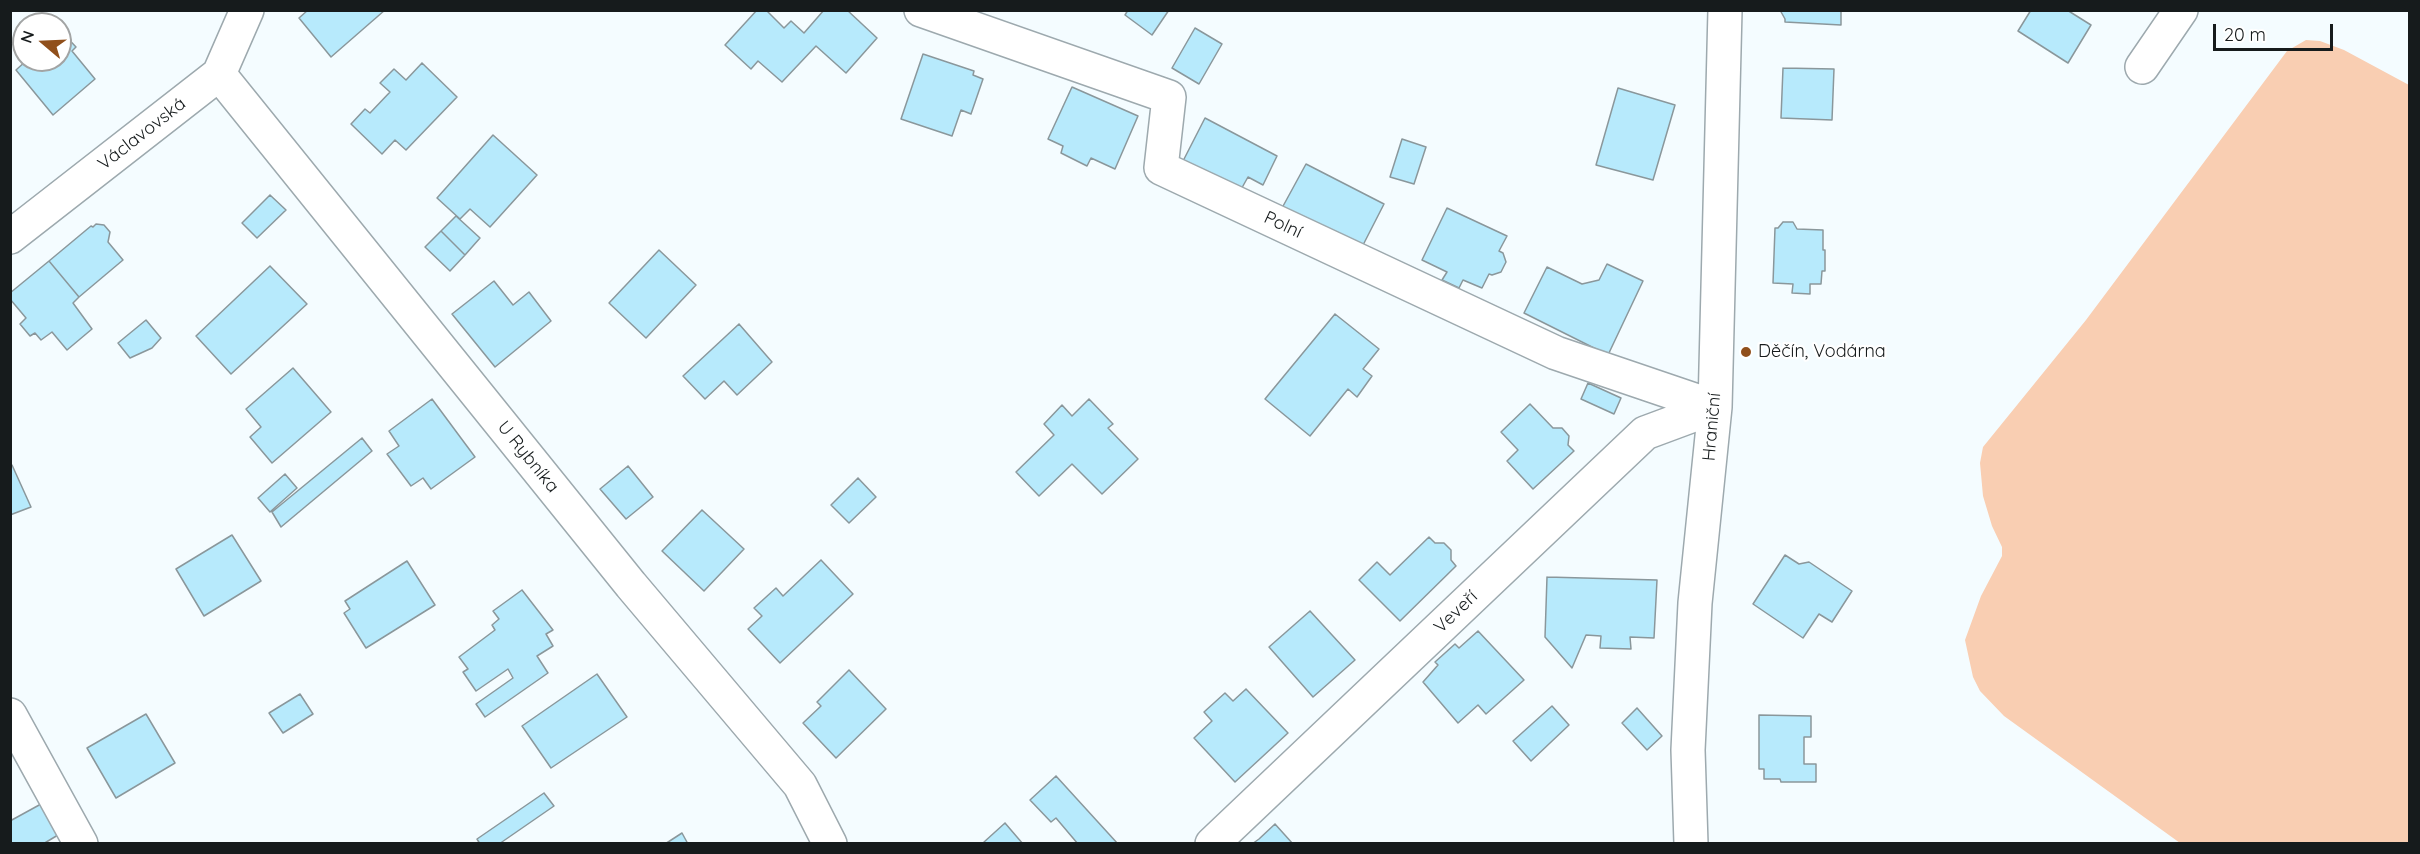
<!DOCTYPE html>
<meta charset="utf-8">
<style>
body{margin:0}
#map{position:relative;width:2420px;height:854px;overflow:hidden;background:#f4fcff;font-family:Quicksand,sans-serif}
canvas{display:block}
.frame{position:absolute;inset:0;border:12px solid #161b1c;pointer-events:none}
.north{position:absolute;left:12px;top:12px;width:60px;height:60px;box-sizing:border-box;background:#fff;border:2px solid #a2a4a4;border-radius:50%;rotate:289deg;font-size:16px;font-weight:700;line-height:24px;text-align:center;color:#161b1c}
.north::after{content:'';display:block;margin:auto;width:21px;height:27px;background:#904f1b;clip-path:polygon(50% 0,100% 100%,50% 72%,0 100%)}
.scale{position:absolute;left:2213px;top:24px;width:120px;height:27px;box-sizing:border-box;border:3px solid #161b1c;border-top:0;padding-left:8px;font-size:18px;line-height:21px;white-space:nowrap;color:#161b1c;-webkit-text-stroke:4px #fff;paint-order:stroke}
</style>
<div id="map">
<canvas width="2420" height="854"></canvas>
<div class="frame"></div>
<div class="north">N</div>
<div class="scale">20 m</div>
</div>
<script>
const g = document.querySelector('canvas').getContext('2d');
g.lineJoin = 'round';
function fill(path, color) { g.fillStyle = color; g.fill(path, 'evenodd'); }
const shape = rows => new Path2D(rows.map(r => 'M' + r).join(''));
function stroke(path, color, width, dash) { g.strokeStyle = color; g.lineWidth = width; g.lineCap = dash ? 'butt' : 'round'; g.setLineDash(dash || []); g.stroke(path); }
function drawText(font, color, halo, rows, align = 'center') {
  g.font = font + ' Quicksand,sans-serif'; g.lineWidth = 4.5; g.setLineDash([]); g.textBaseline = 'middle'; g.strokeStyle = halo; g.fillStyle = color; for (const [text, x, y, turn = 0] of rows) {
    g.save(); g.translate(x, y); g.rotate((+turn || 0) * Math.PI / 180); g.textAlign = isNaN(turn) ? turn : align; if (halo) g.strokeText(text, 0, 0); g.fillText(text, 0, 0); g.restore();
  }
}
fill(shape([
 [2306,40,2320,41,2344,50,2409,85,2409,843,2180,843,2004,716,1980,691,1973,677,1965,640,1981,596,2002,556,2002,547,1992,526,1983,496,1980,463,1983,447,2086,320,2287,51]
]), '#f9ceb2');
const building = shape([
 [308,10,385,10,331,57,299,18,308,10],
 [757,10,766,10,784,28,791,21,804,33,824,10,847,10,877,38,846,73,816,46,782,82,758,61,751,69,725,45,757,10],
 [1128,10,1169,10,1152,35,1125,15,1128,10],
 [1780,10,1841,10,1841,25,1785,22,1785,19,1780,10],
 [2031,10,2067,10,2091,25,2068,63,2018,31,2031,10],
 [1195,28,1222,44,1199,84,1172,68,1195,28],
 [60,30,76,47,72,51,95,79,53,115,16,70,27,60,60,60,60,30],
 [923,54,974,71,973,75,983,79,971,114,961,110,952,136,901,119,923,54],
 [422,63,457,97,406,150,395,140,382,154,351,124,365,109,370,113,390,92,380,83,394,69,406,80,422,63],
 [1783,68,1834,69,1832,120,1781,118,1783,68],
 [1072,87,1138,116,1115,169,1091,158,1087,166,1061,153,1063,146,1048,139,1072,87],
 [1618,88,1675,105,1653,180,1596,165,1618,88],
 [1205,118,1277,156,1263,185,1248,177,1239,193,1182,163,1205,118],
 [493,135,537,175,490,227,470,209,460,219,437,198,493,135],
 [1402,139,1426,147,1414,184,1390,177,1402,139],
 [1306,164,1384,204,1361,249,1282,208,1306,164],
 [270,195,286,210,257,238,242,223,270,195],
 [1447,208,1507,236,1499,251,1503,253,1506,262,1501,272,1492,275,1489,274,1482,288,1463,280,1459,288,1442,280,1447,272,1422,260,1447,208],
 [456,216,480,238,465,255,441,231,456,216],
 [1783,222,1793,222,1797,229,1823,230,1823,250,1825,250,1825,271,1822,271,1821,284,1810,284,1810,294,1792,293,1793,284,1773,283,1775,228,1778,228,1783,222],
 [96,224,104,225,110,232,108,242,123,260,79,297,49,261,91,226,93,227,96,224],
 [441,231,465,255,450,271,425,247,441,231],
 [659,250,696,285,646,338,609,303,659,250],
 [49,261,79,297,73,303,92,329,67,350,52,332,41,340,35,333,30,336,20,324,26,318,10,299,10,293,49,261],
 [1607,264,1643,281,1608,355,1524,313,1547,267,1582,284,1599,280,1607,264],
 [270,266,307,304,231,374,196,336,270,266],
 [494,281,513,305,529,292,551,321,495,367,452,314,494,281],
 [1335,314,1379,349,1363,369,1372,376,1357,397,1348,389,1310,436,1265,399,1335,314],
 [146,320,161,338,152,348,130,358,118,343,146,320],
 [739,324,772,362,737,395,724,381,705,399,683,376,739,324],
 [293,368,331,412,272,463,250,437,261,427,246,409,293,368],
 [1588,383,1621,398,1614,414,1581,399,1588,383],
 [432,399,475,457,431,489,423,478,411,486,387,454,399,446,389,431,432,399],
 [1089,399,1113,424,1108,428,1138,459,1102,494,1072,464,1039,496,1016,472,1054,435,1044,424,1062,405,1072,416,1089,399],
 [1530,404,1553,428,1562,428,1569,436,1568,445,1574,451,1533,489,1507,461,1518,450,1501,432,1530,404],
 [362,438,372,451,281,527,272,512,362,438],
 [12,465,31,507,10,515,10,466,12,465],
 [628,466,653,497,626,519,600,489,628,466],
 [285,474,297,488,270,512,258,498,285,474],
 [858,478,876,497,849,523,831,505,858,478],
 [702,510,744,549,704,591,662,551,702,510],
 [232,535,261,581,204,616,176,569,232,535],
 [1429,537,1435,543,1444,543,1451,550,1451,560,1456,566,1400,621,1359,580,1377,562,1390,575,1429,537],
 [1785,555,1799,564,1809,562,1852,591,1832,622,1819,614,1803,638,1753,604,1785,555],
 [821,560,853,594,780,663,748,629,762,616,754,608,776,588,783,596,821,560],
 [407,561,435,605,366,648,344,613,350,609,345,601,407,561],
 [1547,577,1657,580,1654,638,1630,637,1631,649,1600,648,1601,636,1586,635,1572,668,1545,637,1547,577],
 [522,590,553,630,546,634,553,646,537,656,548,673,485,717,476,704,513,678,508,669,476,691,463,672,468,669,459,657,495,630,492,625,499,619,493,611,522,590],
 [1310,611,1355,660,1313,697,1269,647,1310,611],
 [1478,631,1524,680,1486,714,1478,705,1458,723,1423,682,1438,665,1435,662,1455,644,1459,648,1478,631],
 [849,670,886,709,836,758,803,723,821,706,817,702,849,670],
 [597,674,627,717,551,768,522,726,597,674],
 [1246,689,1288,733,1235,782,1194,738,1212,721,1204,712,1225,693,1233,701,1246,689],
 [300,694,313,714,283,733,269,713,300,694],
 [1552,706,1569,725,1531,761,1513,741,1552,706],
 [1637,708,1662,736,1647,750,1622,723,1637,708],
 [146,714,175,763,116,798,87,748,146,714],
 [1759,715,1811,716,1811,737,1804,737,1804,764,1816,764,1816,782,1781,782,1780,779,1764,779,1764,769,1759,769,1759,715],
 [1056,776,1118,844,1078,844,1056,818,1051,822,1030,800,1056,776],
 [544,793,554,806,499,844,480,844,477,839,544,793],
 [41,804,58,835,43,844,10,844,10,821,41,804],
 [1005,823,1023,844,986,844,984,842,1005,823],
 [1275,824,1293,844,1252,844,1259,839,1275,824],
 [682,833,688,844,665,844,682,833]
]);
fill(building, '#b7eafc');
stroke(building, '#8a979b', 1.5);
const minor = shape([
 [921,10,1169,97,1161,168,1556,353,1715,407],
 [2142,67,2181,10],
 [219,74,631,585,800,785,830,844],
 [10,237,219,74,247,10],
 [10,715,81,844],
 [1212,844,1645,433,1715,407],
 [1691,844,1688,750,1695,603,1715,407,1725,10]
]);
stroke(minor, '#9da9ae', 36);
stroke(minor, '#fff', 33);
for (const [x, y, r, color] of [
 [1746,352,6,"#904f1b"]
]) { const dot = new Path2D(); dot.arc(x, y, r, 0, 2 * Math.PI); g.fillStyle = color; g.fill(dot); stroke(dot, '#fff', 2); }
drawText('18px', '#161b1c', '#fff', [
 ["Václavovská",142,134,-38],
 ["Polní",1283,225,25],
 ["Hraniční",1712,427,-85],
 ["U Rybníka",528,457,51],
 ["Veveří",1456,612,-44]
]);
drawText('18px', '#161b1c', '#fff', [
 ["Děčín, Vodárna",1758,352]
], 'left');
</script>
